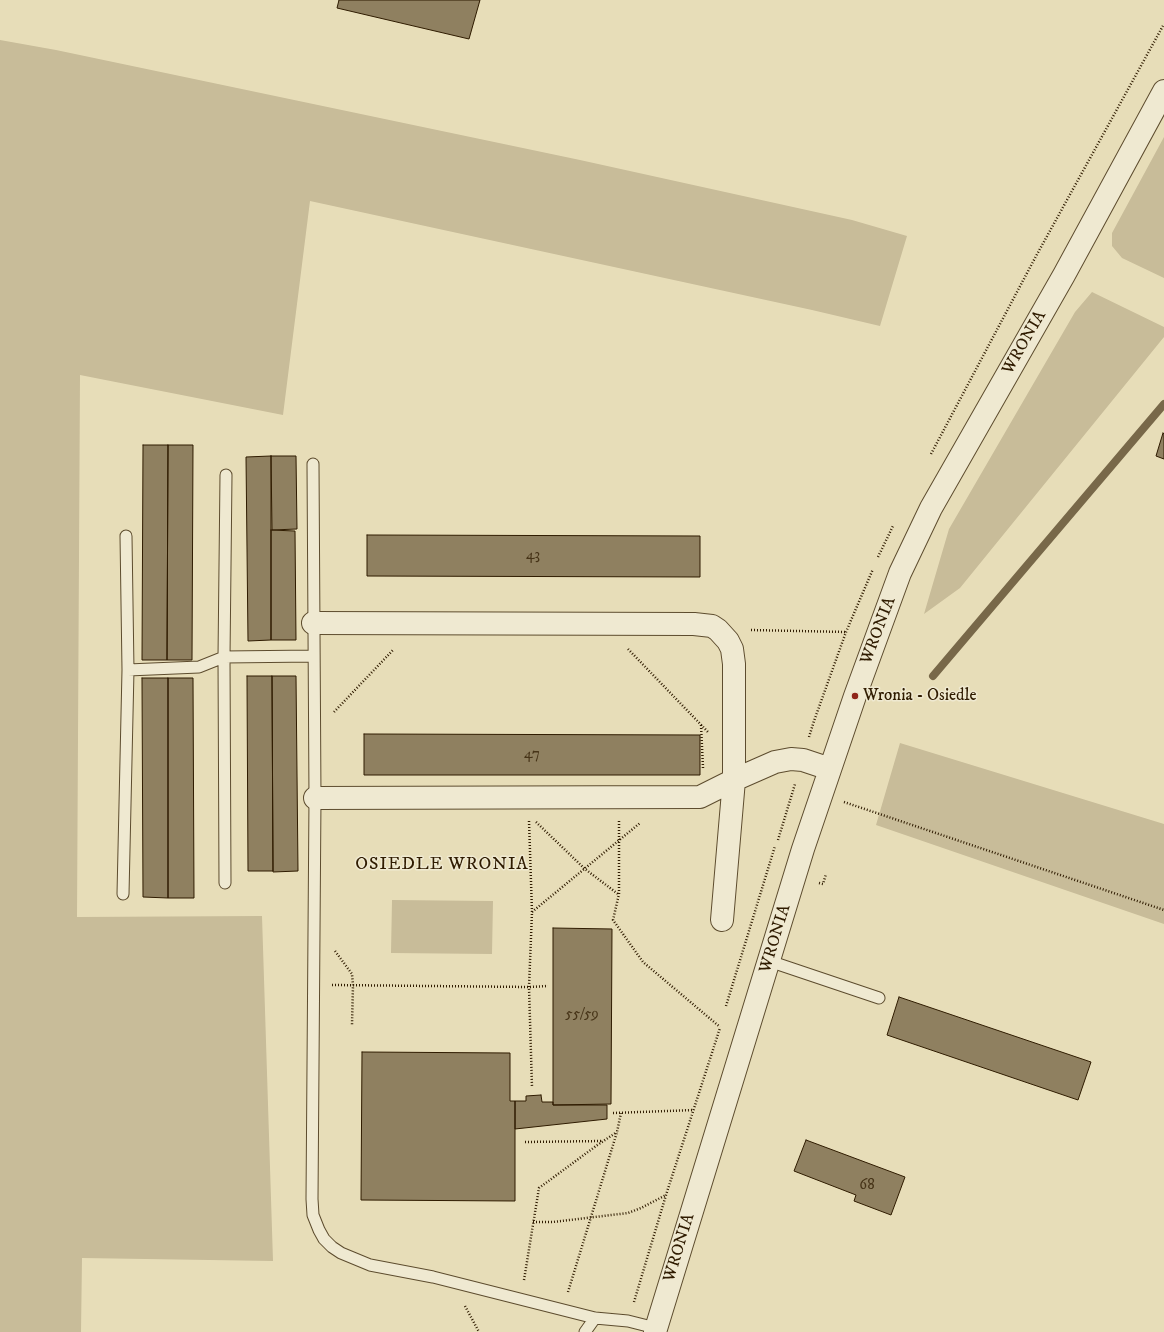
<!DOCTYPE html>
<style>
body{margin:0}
canvas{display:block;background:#e7ddb8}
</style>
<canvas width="1164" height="1332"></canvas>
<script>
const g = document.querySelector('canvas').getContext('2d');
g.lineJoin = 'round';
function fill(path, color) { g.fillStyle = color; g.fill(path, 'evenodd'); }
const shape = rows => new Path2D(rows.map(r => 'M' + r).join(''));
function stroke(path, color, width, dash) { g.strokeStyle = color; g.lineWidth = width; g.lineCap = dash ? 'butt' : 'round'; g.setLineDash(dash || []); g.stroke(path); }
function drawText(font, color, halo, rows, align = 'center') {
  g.font = font + ' "IM FELL DW Pica",serif'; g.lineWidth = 3; g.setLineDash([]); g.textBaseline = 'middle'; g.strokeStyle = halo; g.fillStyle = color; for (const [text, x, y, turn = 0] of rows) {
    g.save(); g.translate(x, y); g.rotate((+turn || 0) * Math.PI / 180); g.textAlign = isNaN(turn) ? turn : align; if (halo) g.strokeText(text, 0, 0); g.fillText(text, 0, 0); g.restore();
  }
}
fill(shape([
 [0,40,56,50,580,160,852,220,907,236,880,326,812,310,310,201,283,415,80,375,77,917,262,916,273,1261,82,1258,81,1332,0,1332],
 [1164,137,1164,278,1122,258,1112,246,1112,233],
 [1092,292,1164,327,1164,337,960,588,924,614,949,529,1075,312],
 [900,743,1164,824,1164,924,876,825],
 [392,900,493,901,492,954,391,953]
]), '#c8bc99');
stroke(shape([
 [933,676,1164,404]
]), '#786849', 8);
const building = shape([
 [339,0,480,0,469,39,337,8,339,0],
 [1163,433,1164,434,1164,459,1156,456,1163,433],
 [143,445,168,445,167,660,142,660,143,445],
 [168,445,193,445,192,660,167,660,168,445],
 [271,456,271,640,248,641,246,457,271,456],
 [271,456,296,456,297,529,272,530,271,456],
 [271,530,295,531,296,640,271,640,271,530],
 [367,535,700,536,700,577,367,576,367,535],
 [247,676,272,676,273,871,248,871,247,676],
 [272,676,296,676,298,871,273,872,272,676],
 [142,678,168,678,168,898,143,897,142,678],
 [168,678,193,678,194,898,168,898,168,678],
 [364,734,700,735,700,775,364,775,364,734],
 [553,928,612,929,611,1104,553,1105,553,928],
 [899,997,1091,1062,1078,1100,887,1035,899,997],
 [362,1052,510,1053,510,1101,515,1101,515,1201,361,1200,362,1052],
 [541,1095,542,1102,553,1102,553,1105,607,1105,607,1119,515,1129,515,1101,526,1101,526,1096,541,1095],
 [806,1140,905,1177,891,1215,854,1201,856,1195,794,1171,806,1140]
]);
fill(building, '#8f8060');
stroke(building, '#2f1b00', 1);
const lane = shape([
 [313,464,315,798,312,1199,313,1215,319,1230,324,1239,332,1247,341,1253,370,1265,433,1277,595,1318,628,1321,656,1328],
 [126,536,128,670],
 [225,883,224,657,226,475],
 [123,894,128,670,199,667,224,657,314,656],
 [769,961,879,998],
 [585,1332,595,1318]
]);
const street = shape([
 [313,623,694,624,712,626,718,630,728,641,732,649,734,664,734,780,722,920],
 [315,798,700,797,734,780,775,762,791,759,803,760,830,769],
 [655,1332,803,849,855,696,900,573,931,508,1064,275,1164,91]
]);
stroke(lane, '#5d4c2e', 13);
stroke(street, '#5d4c2e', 24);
stroke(shape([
 [931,454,1035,258,1164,24],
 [878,557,893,526],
 [751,630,846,632],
 [628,649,708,732],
 [334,712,394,649],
 [701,725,703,768],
 [809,737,814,721,846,632,873,569],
 [844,802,1164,910],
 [529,821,532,912,529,987,532,1087],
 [619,821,619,894,613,920,643,962,720,1027],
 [536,822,585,869,618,894],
 [778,840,795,784],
 [819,883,823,884,826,874],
 [532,912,640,823],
 [335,951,352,974,353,985,352,1025],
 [332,985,529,987,548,986],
 [726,1006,775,846],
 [613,1113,694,1110],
 [525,1142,603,1141],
 [533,1222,553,1222,628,1213,641,1208,666,1195],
 [524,1280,539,1188,596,1146,617,1132],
 [568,1292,617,1132,621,1113],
 [634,1302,666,1195,720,1028],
 [465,1306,479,1332]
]), '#2f1b00', 2.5, [1, 2]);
stroke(lane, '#efe9d1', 11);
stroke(street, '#efe9d1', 22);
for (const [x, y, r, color] of [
 [855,696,4,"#8f2418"]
]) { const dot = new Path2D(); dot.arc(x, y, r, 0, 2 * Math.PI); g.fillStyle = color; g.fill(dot); stroke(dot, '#efe9d1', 1.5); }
drawText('15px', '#473418', null, [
 ["43",533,556],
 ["47",532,755],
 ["55/59",582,1015],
 ["68",867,1186]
]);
drawText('17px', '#2f1b00', '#efe9d1', [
 ["WRONIA",1025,343,-60],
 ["WRONIA",879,631,-69],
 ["WRONIA",776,939,-73],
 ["WRONIA",680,1248,-73]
]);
drawText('17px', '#2f1b00', '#efe9d1', [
 ["Wronia - Osiedle",863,696]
], 'left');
g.letterSpacing = '1px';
drawText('18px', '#2f1b00', '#efe9d1', [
 ["OSIEDLE WRONIA",442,865]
]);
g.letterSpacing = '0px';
</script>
